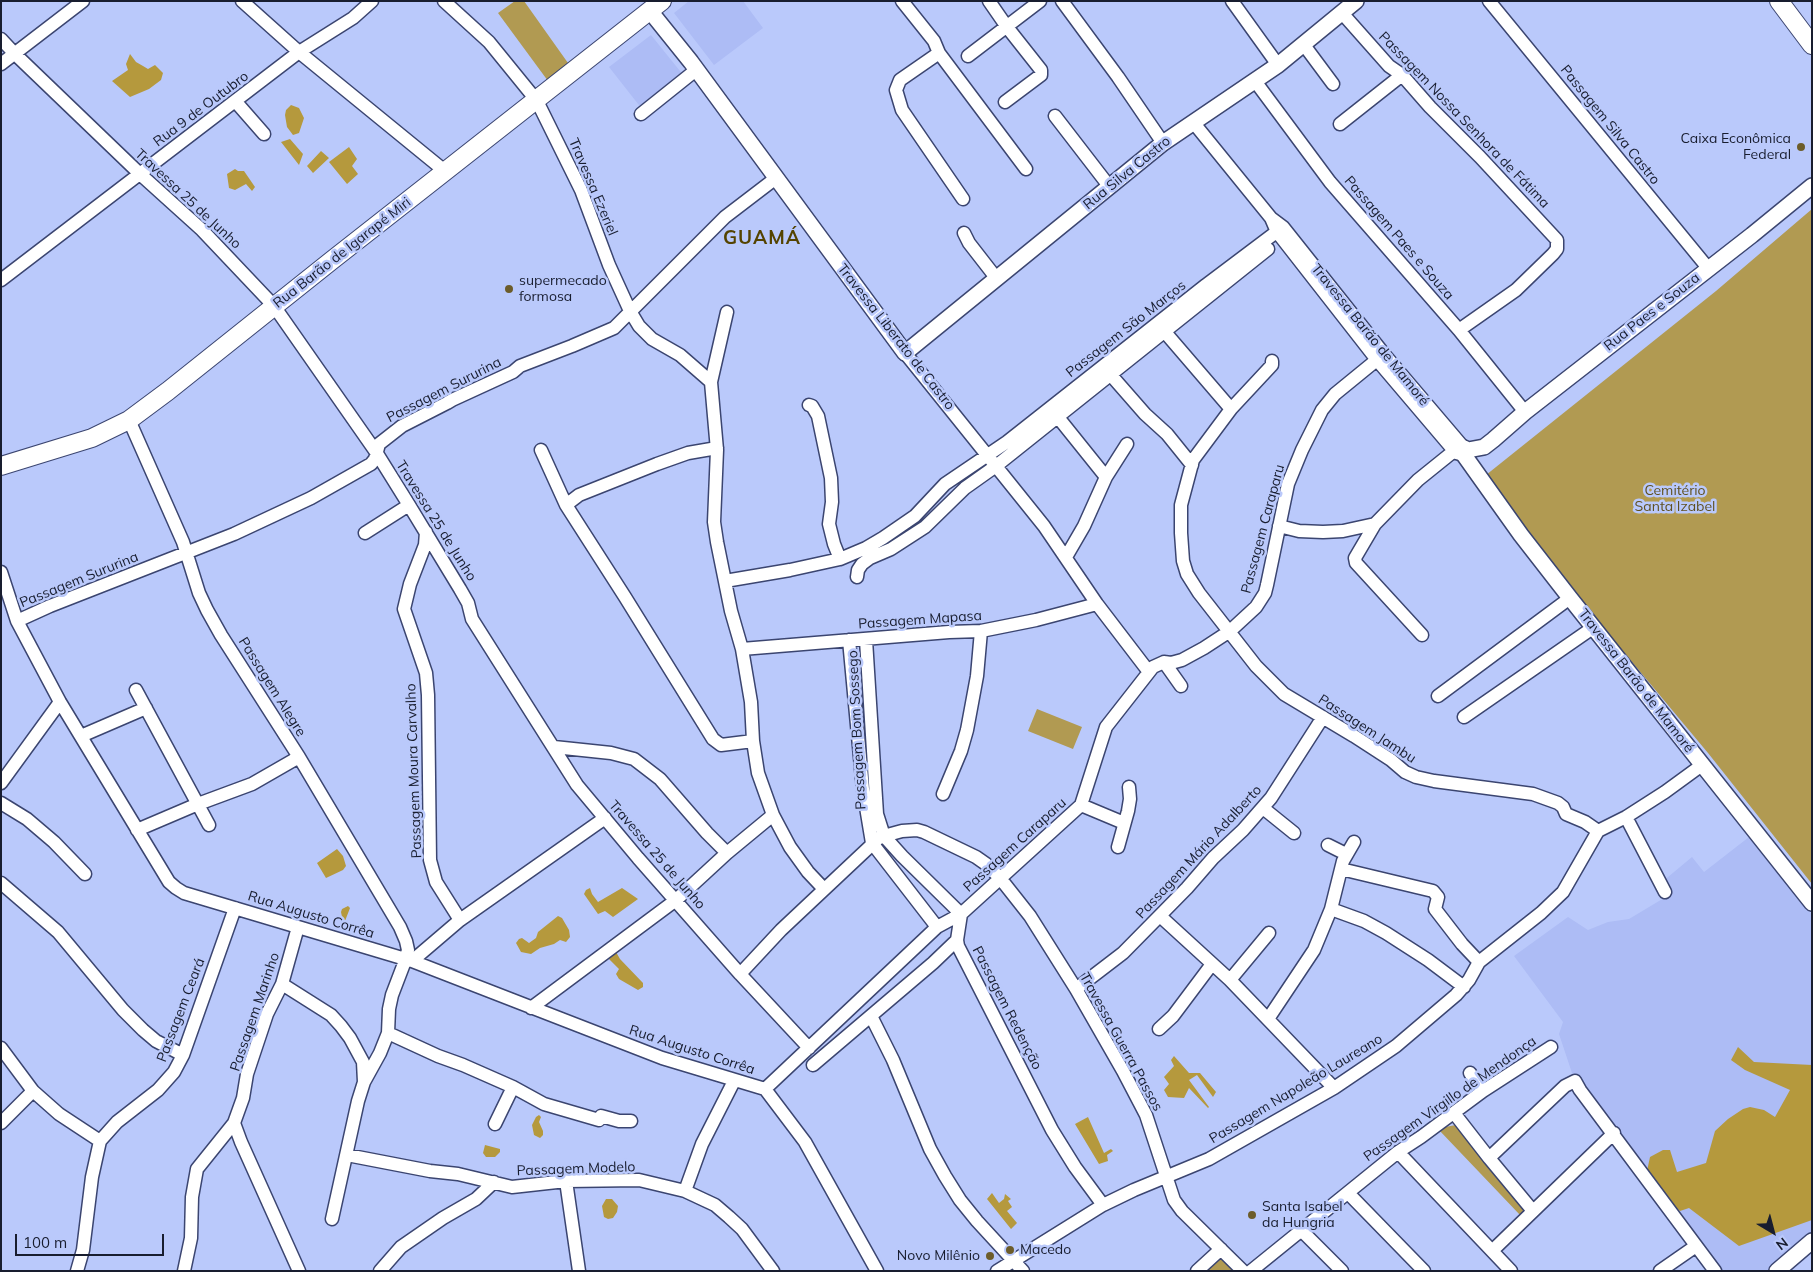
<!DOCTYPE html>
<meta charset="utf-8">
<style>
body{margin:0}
#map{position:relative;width:1813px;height:1272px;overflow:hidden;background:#bac9fb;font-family:Mulish,sans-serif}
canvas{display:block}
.frame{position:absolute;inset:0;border:2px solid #181d2f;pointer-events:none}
.north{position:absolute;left:1748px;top:1207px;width:50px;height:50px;-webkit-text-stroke:4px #bac9fb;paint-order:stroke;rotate:143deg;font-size:14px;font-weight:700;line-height:20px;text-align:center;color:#181d2f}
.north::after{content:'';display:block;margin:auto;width:18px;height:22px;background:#181d2f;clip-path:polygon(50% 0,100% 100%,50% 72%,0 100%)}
.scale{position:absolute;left:15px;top:1234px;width:149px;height:22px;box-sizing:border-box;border:2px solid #181d2f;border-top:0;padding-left:6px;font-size:15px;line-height:18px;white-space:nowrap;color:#181d2f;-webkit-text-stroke:4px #bac9fb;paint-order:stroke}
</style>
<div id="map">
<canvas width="1813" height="1272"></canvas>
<div class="frame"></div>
<div class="north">N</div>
<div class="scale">100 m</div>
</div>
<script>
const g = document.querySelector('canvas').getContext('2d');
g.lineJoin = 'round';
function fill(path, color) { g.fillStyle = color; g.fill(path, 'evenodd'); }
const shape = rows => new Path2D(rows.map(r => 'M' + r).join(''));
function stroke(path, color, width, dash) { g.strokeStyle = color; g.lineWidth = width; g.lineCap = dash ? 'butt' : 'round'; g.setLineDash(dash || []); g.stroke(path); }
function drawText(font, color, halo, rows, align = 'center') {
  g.font = font + ' Mulish,sans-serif'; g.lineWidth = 5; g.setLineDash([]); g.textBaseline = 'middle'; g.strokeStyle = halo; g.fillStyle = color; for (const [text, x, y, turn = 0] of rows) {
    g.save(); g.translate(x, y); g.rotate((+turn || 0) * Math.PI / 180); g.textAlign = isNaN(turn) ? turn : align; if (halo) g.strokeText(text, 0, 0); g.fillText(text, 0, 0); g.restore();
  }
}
fill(shape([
 [689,1,743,1,763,28,714,65,674,13],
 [651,35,684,76,642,109,609,67],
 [1749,837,1812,915,1812,1241,1777,1271,1715,1271,1573,1076,1559,1034,1563,1022,1514,956,1568,917,1588,930,1608,922,1629,919,1669,895,1662,882,1692,857,1704,872]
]), '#adbcf5');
fill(shape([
 [515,1,524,1,568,63,548,81,498,13],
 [1812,209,1812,884,1708,753,1576,595,1486,475,1716,291],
 [1037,709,1082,727,1073,749,1028,731],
 [1456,1125,1527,1209,1520,1215,1439,1130,1445,1127],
 [1222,1254,1238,1271,1204,1271]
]), '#b19a52');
fill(shape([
 [130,54,136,62,143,66,148,69,155,65,163,73,161,80,149,89,130,97,112,81,128,70,126,64],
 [291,105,299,108,304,118,299,133,293,135,287,127,285,115,286,110],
 [290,139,303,154,299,165,281,142],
 [349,147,357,159,352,166,358,174,347,184,329,162],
 [321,151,329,158,313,173,307,166],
 [235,169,238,171,244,171,255,187,252,191,246,184,235,190,229,188,227,174],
 [337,849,343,856,346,866,343,870,326,878,317,863],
 [590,888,592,894,598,902,622,888,638,899,613,917,605,911,598,914,584,894,586,890],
 [348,906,350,908,345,921,354,926,352,932,346,931,347,925,343,922,341,912,342,909],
 [558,916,562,918,569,930,570,937,566,942,560,940,554,944,540,948,531,954,521,952,516,943,519,939,522,938,529,943,536,938,538,932],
 [616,952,620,959,643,983,643,987,638,990,619,979,616,974,619,969,607,957],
 [1738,1047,1754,1062,1812,1065,1812,1220,1739,1246,1689,1208,1680,1211,1660,1194,1647,1171,1650,1157,1663,1150,1670,1150,1677,1172,1706,1163,1715,1131,1728,1119,1743,1109,1750,1107,1764,1110,1775,1117,1790,1090,1745,1070,1731,1060],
 [1174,1056,1189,1073,1200,1073,1216,1092,1213,1097,1197,1075,1189,1080,1209,1107,1208,1108,1189,1088,1184,1098,1168,1097,1164,1090,1169,1084,1164,1077,1174,1066,1171,1060],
 [539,1115,541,1117,539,1122,543,1131,543,1135,540,1138,534,1135,532,1125,536,1117],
 [1088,1117,1104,1153,1111,1149,1113,1151,1107,1155,1108,1161,1099,1164,1075,1124],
 [485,1145,500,1149,500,1152,495,1157,486,1157,483,1153],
 [992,1193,999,1203,1004,1199,1005,1194,1011,1199,1008,1201,1012,1207,1007,1211,1017,1223,1011,1229,987,1199],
 [606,1199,612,1199,618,1206,617,1212,613,1218,608,1219,604,1217,602,1206]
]), '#b5993d');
const minor = shape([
 [242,1,299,52,446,172],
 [444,1,489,42,537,101,581,190,609,265,630,311,639,326,652,339,680,355,711,382],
 [902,1,934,41,939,53,1026,169],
 [989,1,1007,27,1041,70,1041,75,1005,102],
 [1062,1,1118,77,1163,143],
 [1232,1,1278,65],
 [1489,1,1708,268],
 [1342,13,1389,66,1402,75,1430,107,1480,157,1557,240,1557,249,1553,254,1516,290,1459,330],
 [1,39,15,54,140,174,202,230,274,306,376,452,409,505,460,589,468,603,472,619,577,785,638,858,740,974,809,1048],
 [1304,45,1333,84],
 [939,53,900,80,896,90,902,110,963,199],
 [968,56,1040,1],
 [1,64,83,1],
 [1255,81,1330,182,1459,330,1525,412],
 [236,102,264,134],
 [641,114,696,70],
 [1055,116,1109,186],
 [1193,122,1271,218,1283,227,1384,354,1464,448,1464,455,1456,453,1377,360,1277,232,1271,218],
 [1340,124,1402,75],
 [964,233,969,243,997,279],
 [1,280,299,52,353,18,372,1],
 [727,312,711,382,717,450,714,522,717,542,731,611,742,649,751,702,753,741,758,773,773,815,790,847,808,872,824,889],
 [1164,331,1231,409],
 [905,353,1044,526,1097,604,1149,672],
 [1272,361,1272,365,1231,409,1193,460,1181,505,1181,533,1183,561,1187,574,1199,593,1256,666,1284,694,1354,736,1391,760,1405,772,1416,777,1434,781,1533,794,1558,803,1563,807,1566,814,1585,822,1598,831],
 [1110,374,1145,414,1167,434,1192,465],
 [809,405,812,406,818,416,831,478,832,502,829,524,834,544,840,559],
 [1057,416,1106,477],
 [129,420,183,542,199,593,207,610,221,635,299,757,400,927,406,941,408,950,405,961,392,995,389,1009,388,1033,380,1053,364,1082,358,1101,332,1219],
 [541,450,566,505,625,597,713,739,721,745,753,741],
 [566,505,579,495,657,464,688,453,717,448],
 [1375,524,1355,558,1356,563,1422,635],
 [1279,526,1299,531,1323,532,1343,531,1375,524,1418,480,1454,451],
 [426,532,425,545,410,584,404,609,426,673,428,695,430,860,436,882,460,920],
 [365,533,409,505],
 [1066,557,1084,526,1106,477,1127,444],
 [1,572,17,621,60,702,169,882,176,888,184,893,412,961,662,1058,765,1089,805,1142,877,1271],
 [857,577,858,570,862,564,870,558,891,549,925,527,965,488,996,466,1268,249],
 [725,581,790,570,840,559,866,548,883,538,915,516,945,484,1007,442,1206,285,1283,227],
 [17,621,50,606,234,534,311,498,371,464,375,459,379,444,402,426,447,403,452,400,513,372,520,366,572,346,614,328,725,217,776,178],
 [849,640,863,789,872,843,937,927],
 [866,640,877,814,884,836,902,856,961,914,957,940,958,946,1052,1130,1075,1167,1103,1205],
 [742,649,949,632,981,631,1036,620,1097,604],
 [1164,662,1181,686],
 [136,690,209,825],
 [1438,696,1570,598],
 [1464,717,1594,627],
 [81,736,146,708],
 [554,747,611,753,634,759,660,779,707,833,727,853],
 [1,783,60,702],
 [943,794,961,751,967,730,977,676,981,631],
 [1,803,27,819,54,842,85,874],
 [1081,805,1124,823],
 [1263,808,1294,833],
 [1626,817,1665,892],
 [137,830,198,804,252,784,299,757],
 [1328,845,1346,854],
 [1118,847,1128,811,1130,799,1129,787],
 [1341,869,1433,891,1438,897,1435,909,1462,944,1479,962],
 [1,883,58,932,123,1010,143,1030,156,1041,183,1055],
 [1331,909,1364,921,1386,933,1428,960,1464,987],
 [1160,916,1230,980,1334,1088],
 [412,961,460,920,605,818],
 [740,974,781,930,880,837,902,831,917,830,924,832,976,857,986,864,1000,878,1030,916,1076,989,1123,1071,1146,1115,1174,1200,1182,1211,1243,1271],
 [1230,980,1269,933],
 [282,984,331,1015,341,1026,350,1038,363,1062,364,1082],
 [1076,989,1123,953,1187,888,1213,858,1243,830,1271,798,1323,717],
 [531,1008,676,900,727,853,773,815],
 [871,1016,893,1060,930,1149,945,1176,960,1200,977,1221,1023,1271],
 [1268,1019,1314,950,1331,909,1343,861,1354,842],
 [1159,1029,1173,1016,1212,964],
 [388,1033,438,1056,463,1065,513,1087,544,1104,599,1120,601,1116,619,1121,631,1121],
 [1,1048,33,1091,59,1114,100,1141],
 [813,1065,933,963,957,940],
 [1470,1073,1483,1091],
 [765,1089,937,927,961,914,1081,805,1106,727,1153,667,1164,662,1171,663,1182,660,1204,648,1230,631,1256,607,1265,593,1267,585,1288,484,1302,450,1322,410,1335,394,1384,354],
 [1454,1113,1489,1158,1533,1211],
 [1,1123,33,1091],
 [234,1123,241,1142,299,1271],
 [495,1124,513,1087],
 [1398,1152,1511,1271],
 [347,1155,430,1171,458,1174,512,1187,566,1181,639,1180,685,1191,715,1205,729,1217,742,1229,773,1271],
 [1489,1158,1565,1086,1575,1081,1580,1090,1715,1271],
 [566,1181,579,1271],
 [685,1191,702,1144,734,1081],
 [1348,1193,1424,1271],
 [1301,1230,1342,1271],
 [1493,1250,1614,1133],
 [77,1271,83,1250,92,1177,100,1141,117,1122,158,1090,174,1072,183,1055,235,908],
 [184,1271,191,1238,192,1197,197,1169,234,1123,243,1098,247,1074,267,1014,282,984,298,927],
 [380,1271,401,1247,443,1218,476,1199,494,1182],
 [997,1271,1103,1205,1134,1190,1209,1159,1334,1088,1396,1046,1456,995,1469,980,1479,962,1541,913,1563,892,1598,831,1626,817,1665,792,1702,765],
 [1197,1271,1221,1249],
 [1251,1271,1398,1152,1421,1137,1483,1091,1551,1047],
 [1660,1271,1696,1246]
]);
const tertiary = shape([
 [650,11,691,62,905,353,1163,143,1278,65,1356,1],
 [1464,448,1468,450,1484,447,1493,440,1525,412,1752,235,1812,186],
 [1464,455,1521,535,1570,598,1812,903],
 [1777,1271,1812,1241]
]);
const secondary = shape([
 [1779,1,1812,45],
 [1,466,92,438,129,420,168,391,331,261,662,1]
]);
stroke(minor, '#3b4570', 15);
stroke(tertiary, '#3b4570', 18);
stroke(secondary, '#3b4570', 20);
stroke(minor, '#fff', 12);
stroke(tertiary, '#fff', 15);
stroke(secondary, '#fff', 18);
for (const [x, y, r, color] of [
 [1801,147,5,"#6c5c2a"],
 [509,289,5,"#6c5c2a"],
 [1252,1215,5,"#6c5c2a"],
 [1010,1250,5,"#6c5c2a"],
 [990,1256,5,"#6c5c2a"]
]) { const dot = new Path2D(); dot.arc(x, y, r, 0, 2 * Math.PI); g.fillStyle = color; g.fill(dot); stroke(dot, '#bac9fb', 2); }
drawText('14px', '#181d2f', '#bac9fb', [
 ["Rua 9 de Outubro",201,109,-37],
 ["Passagem Nossa Senhora de Fátima",1464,120,46],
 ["Passagem Silva Castro",1610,125,51],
 ["Rua Silva Castro",1127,173,-39],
 ["Travessa Ezeriel",593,187,67],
 ["Travessa 25 de Junho",188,199,43],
 ["Passagem Paes e Souza",1399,238,49],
 ["Rua Barão de Igarapé Miri",342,253,-38],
 ["Rua Paes e Souza",1652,312,-38],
 ["Passagem São Marços",1126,329,-38],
 ["Travessa Barão de Mamoré",1370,335,51],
 ["Travessa Liberato de Castro",896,337,52],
 ["Passagem Sururina",444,390,-27],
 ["Travessa 25 de Junho",436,521,58],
 ["Passagem Caraparu",1263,529,-75],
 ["Passagem Sururina",79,580,-22],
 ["Passagem Mapasa",920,620,-4],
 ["Travessa Barão de Mamoré",1636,681,52],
 ["Passagem Alegre",272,687,58],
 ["Passagem Jambu",1367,729,33],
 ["Passagem Bom Sossego",857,730,-93],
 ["Passagem Moura Carvalho",414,771,-92],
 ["Passagem Caraparu",1015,845,-42],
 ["Passagem Mário Adalberto",1199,852,-47],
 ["Travessa 25 de Junho",657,855,49],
 ["Rua Augusto Corrêa",311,915,17],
 ["Passagem Redenção",1007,1008,63],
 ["Passagem Ceará",181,1010,-69],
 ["Passagem Marinho",255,1012,-71],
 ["Travessa Guerra Passos",1121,1042,61],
 ["Rua Augusto Corrêa",692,1050,18],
 ["Passagem Napoleão Laureano",1296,1089,-31],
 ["Passagem Virgillo de Mendonça",1450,1099,-35],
 ["Passagem Modelo",576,1169,-2]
]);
drawText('14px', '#181d2f', '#bac9fb', [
 ["Caixa Econômica",1791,139,"right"],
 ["Federal",1791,155,"right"],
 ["supermecado",519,281],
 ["formosa",519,297],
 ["Santa Isabel",1262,1207],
 ["da Hungria",1262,1223],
 ["Macedo",1020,1250],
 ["Novo Milênio",980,1256,"right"]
], 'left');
drawText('14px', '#5f5020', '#bac9fb', [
 ["Cemitério",1675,491],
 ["Santa Izabel",1675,507]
]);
g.letterSpacing = '1px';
drawText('bold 19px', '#544300', '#bac9fb', [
 ["GUAMÁ",762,238]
]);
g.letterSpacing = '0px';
</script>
